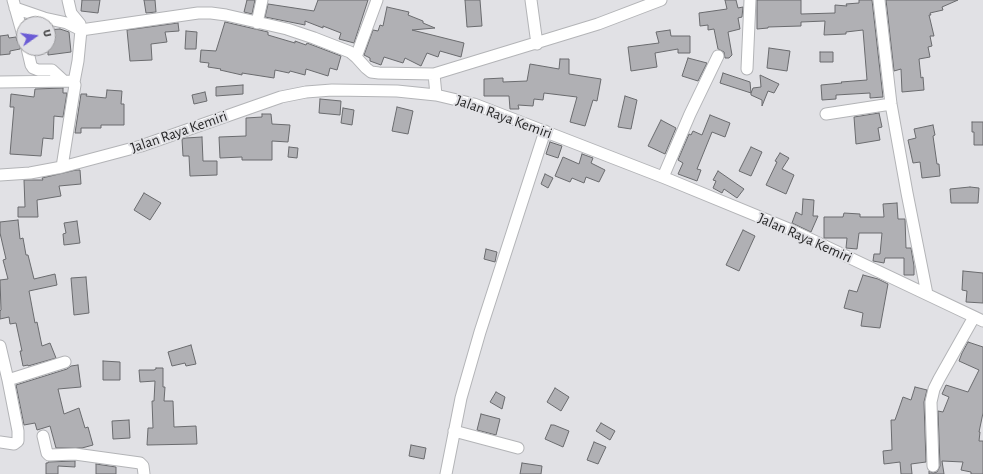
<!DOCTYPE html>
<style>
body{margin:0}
#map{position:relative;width:983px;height:474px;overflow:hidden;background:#e1e1e5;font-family:"Alegreya Sans",sans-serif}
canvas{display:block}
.north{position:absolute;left:16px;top:16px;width:40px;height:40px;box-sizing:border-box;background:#e1e1e5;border:1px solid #97979a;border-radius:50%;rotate:76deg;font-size:11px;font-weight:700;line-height:16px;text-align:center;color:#282829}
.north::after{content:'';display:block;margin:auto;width:14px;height:18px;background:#6a5bd5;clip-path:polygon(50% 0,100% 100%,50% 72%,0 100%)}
</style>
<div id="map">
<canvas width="983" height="474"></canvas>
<div class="north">U</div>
</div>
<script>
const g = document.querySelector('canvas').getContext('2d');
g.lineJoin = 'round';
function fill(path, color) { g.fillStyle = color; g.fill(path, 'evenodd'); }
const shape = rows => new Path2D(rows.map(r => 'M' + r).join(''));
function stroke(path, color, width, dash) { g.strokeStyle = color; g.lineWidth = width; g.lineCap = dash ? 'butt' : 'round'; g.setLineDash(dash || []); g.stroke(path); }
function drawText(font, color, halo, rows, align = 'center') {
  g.font = font + ' "Alegreya Sans",sans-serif'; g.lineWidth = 4; g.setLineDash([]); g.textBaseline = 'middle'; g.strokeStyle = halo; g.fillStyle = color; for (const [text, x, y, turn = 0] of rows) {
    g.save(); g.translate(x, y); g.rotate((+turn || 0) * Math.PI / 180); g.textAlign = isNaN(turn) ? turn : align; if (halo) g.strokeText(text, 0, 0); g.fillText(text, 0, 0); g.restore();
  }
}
const building = shape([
 [82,0,100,0,98,13,81,11,82,0],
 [144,0,155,0,156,12,146,13,144,0],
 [247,0,255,0,252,14,244,12,247,0],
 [318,0,368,0,354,43,339,39,341,33,323,26,323,28,305,21,305,25,265,17,268,4,314,11,318,0],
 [465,0,480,0,482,26,467,27,465,0],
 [725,0,736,0,738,8,743,7,742,17,738,18,740,29,728,32,732,55,729,58,725,58,724,52,718,49,714,29,708,30,708,25,700,26,699,13,727,9,725,0],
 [757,0,801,0,801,14,835,13,835,5,847,6,846,4,859,3,859,0,872,0,883,97,870,98,870,93,836,95,836,99,822,100,821,85,842,83,841,82,867,80,863,30,846,32,846,34,824,35,825,21,801,22,801,26,768,27,768,28,757,29,757,0],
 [886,0,958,0,942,7,943,10,930,13,931,15,929,15,934,36,930,36,932,46,928,47,930,57,919,59,921,78,923,77,924,90,902,92,901,69,894,71,886,0],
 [387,7,409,12,408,15,423,21,423,23,435,28,412,30,464,43,461,57,440,51,438,57,427,53,421,66,405,58,403,63,384,57,381,65,370,61,370,58,364,55,373,30,378,31,380,25,383,26,387,7],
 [225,22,268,32,268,35,295,43,295,41,306,45,307,43,341,56,337,70,330,68,328,76,306,69,305,75,290,71,289,73,275,70,274,78,242,73,242,75,220,70,221,69,208,67,209,63,200,62,201,50,216,51,225,22],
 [178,23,179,31,165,32,167,42,151,44,152,60,130,61,127,30,178,23],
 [60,29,69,32,71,52,48,55,48,30,60,29],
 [670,30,671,36,690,36,690,53,678,53,678,49,655,53,657,67,631,71,628,47,659,43,656,32,670,30],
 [186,31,197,32,196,49,185,49,186,31],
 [8,35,9,38,16,37,17,41,21,45,20,49,10,51,10,54,0,55,0,36,8,35],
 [769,48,790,51,787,71,767,68,769,48],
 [820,52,833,52,833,62,820,62,820,52],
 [688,58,707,63,698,81,682,76,688,58],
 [560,59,569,59,569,74,601,79,597,101,593,100,585,126,570,122,577,97,544,93,543,100,534,99,533,106,518,105,519,109,510,109,509,96,484,96,484,79,503,78,503,82,527,81,530,64,559,69,560,59],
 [723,73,750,82,751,93,753,88,761,87,760,75,779,84,774,93,768,91,762,106,762,100,751,95,751,93,720,83,723,73],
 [243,85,243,94,216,96,216,87,243,85],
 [63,88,63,93,67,93,63,117,54,116,53,139,43,138,41,156,10,154,14,107,10,107,11,94,34,97,35,89,63,88],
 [107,90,122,91,121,104,124,104,124,125,101,125,101,128,81,128,81,133,75,133,81,94,87,94,86,96,106,98,107,90],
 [205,92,207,101,194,104,192,95,205,92],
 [625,96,637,100,631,129,618,127,625,96],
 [320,99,341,101,340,115,319,113,320,99],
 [397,107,413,111,408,134,392,131,397,107],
 [343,108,354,110,352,125,341,123,343,108],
 [879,113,882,127,878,128,880,140,856,144,854,117,879,113],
 [262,114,271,114,272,124,290,125,288,142,272,141,272,160,242,160,242,157,220,158,219,137,246,136,246,118,262,117,262,114],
 [710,115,730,123,725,137,712,132,697,169,701,170,697,181,678,174,683,163,678,160,689,134,691,135,693,131,702,135,710,115],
 [661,120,676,128,665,154,648,146,661,120],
 [972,122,983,122,983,145,974,145,974,132,972,132,972,122],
 [933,125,935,135,933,136,937,164,939,164,940,176,922,178,920,162,913,163,908,140,916,138,914,129,933,125],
 [202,137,203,161,217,161,217,175,190,176,189,156,183,156,182,139,186,138,202,137],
 [550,142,562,146,558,158,546,154,550,142],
 [289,147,298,148,297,158,288,157,289,147],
 [751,147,762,152,751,176,739,171,751,147],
 [780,153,789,158,782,169,794,175,786,194,766,185,777,162,775,161,780,153],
 [582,154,593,158,591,163,605,170,599,182,586,177,584,183,572,178,570,182,555,176,563,157,579,164,582,154],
 [76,170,80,170,81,184,59,186,61,196,37,200,38,217,18,217,18,207,25,207,24,180,43,180,42,178,76,170],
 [718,171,744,189,737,198,724,189,722,193,713,188,716,181,713,180,718,171],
 [545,174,553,178,548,188,541,184,545,174],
 [970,187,979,188,978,203,951,203,950,189,970,187],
 [144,193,161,203,150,220,134,210,144,193],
 [803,199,814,200,813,216,818,216,811,232,792,223,796,212,802,215,803,199],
 [897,203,898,219,905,219,906,248,911,248,914,266,914,275,904,275,904,258,885,258,884,263,873,261,874,254,880,254,882,233,859,233,857,249,846,248,847,238,824,238,824,217,843,217,844,213,860,214,860,217,884,217,883,204,897,203],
 [18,220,20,239,23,238,26,255,28,255,34,279,55,274,57,285,29,291,35,323,37,322,42,346,50,343,56,358,28,366,28,365,23,366,20,351,22,351,16,323,10,324,9,317,0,319,0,311,1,310,0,280,8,279,3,260,6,259,0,233,0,222,18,220],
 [77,221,80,243,64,245,63,234,66,233,64,223,77,221],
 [743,230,755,236,739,271,726,265,743,230],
 [486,249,497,252,495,262,484,259,486,249],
 [963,271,983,273,983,303,966,302,967,291,962,290,963,271],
 [863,275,878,279,888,284,880,328,861,326,863,313,844,308,849,290,857,292,863,275],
 [86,277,89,313,74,315,71,278,86,277],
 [968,342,983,347,983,413,979,432,980,432,979,441,983,441,983,474,971,474,971,472,961,470,963,462,942,461,944,474,929,474,929,471,933,473,937,472,940,466,938,411,943,412,949,397,942,394,946,385,968,392,979,370,959,361,962,353,968,342],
 [191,345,196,364,186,366,185,363,172,366,168,352,191,345],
 [103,361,120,362,120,380,103,380,103,361],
 [78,365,81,387,58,389,64,414,79,408,85,428,88,427,93,445,82,448,56,448,50,426,37,430,35,423,24,425,16,385,67,369,71,366,78,365],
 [156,368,163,368,163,387,165,387,164,401,173,401,174,427,196,426,197,444,147,445,148,428,153,428,152,401,154,401,155,381,140,382,139,370,154,370,156,369,156,368],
 [915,387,927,390,924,402,926,462,911,464,912,474,901,474,900,462,884,464,883,451,892,450,891,420,895,420,903,397,911,400,915,387],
 [555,388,569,397,561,411,547,402,555,388],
 [496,392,505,397,502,409,490,402,496,392],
 [481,414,500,419,496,435,477,430,481,414],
 [129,420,130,438,113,439,112,421,129,420],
 [601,423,615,431,610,440,596,431,601,423],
 [551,425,554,425,569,431,563,447,545,439,551,425],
 [594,442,606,447,598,464,587,460,594,442],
 [411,445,426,448,424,459,409,456,411,445],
 [75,461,75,467,58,466,58,474,46,474,46,463,48,463,48,462,75,461],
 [522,463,542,466,541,474,520,474,522,463],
 [96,464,116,467,116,474,96,474,96,464]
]);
fill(building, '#b0b0b4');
stroke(building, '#6a6b6e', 1);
const minor = shape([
 [13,0,24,39],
 [68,0,71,13,80,24,81,30,78,61,74,82],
 [531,0,537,44],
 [879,0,891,104,907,193,927,294],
 [15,8,44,18,67,23,81,30,198,13,211,13,226,15,287,29,314,38,350,52,356,57,366,68,371,72,379,73,434,74,598,24,661,0],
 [257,23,262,0],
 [27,48,31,65,33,68,38,70,52,70,64,81],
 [356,57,377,0],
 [747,69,750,0],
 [434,74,436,95],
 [0,82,72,81,74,82,75,85,62,167],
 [826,114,891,104],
 [0,175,30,173,62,167,141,146,281,97,306,92,332,90,397,91,436,95,474,104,665,178,789,229,983,321],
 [663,177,690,114,718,56],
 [0,346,8,380,65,362],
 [454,431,518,448],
 [43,436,47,453,49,455,75,454,140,463,143,466,144,474],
 [0,442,14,444,18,441,18,431,8,380],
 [933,466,931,402,934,389,939,379,974,317],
 [446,474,461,398,480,332,545,131]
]);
stroke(minor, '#b3b4b7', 13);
stroke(minor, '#fff', 11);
drawText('15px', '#282829', '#e1e1e5', [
 ["Jalan Raya Kemiri",504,117,20],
 ["Jalan Raya Kemiri",179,132,-19],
 ["Jalan Raya Kemiri",805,238,24]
]);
</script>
